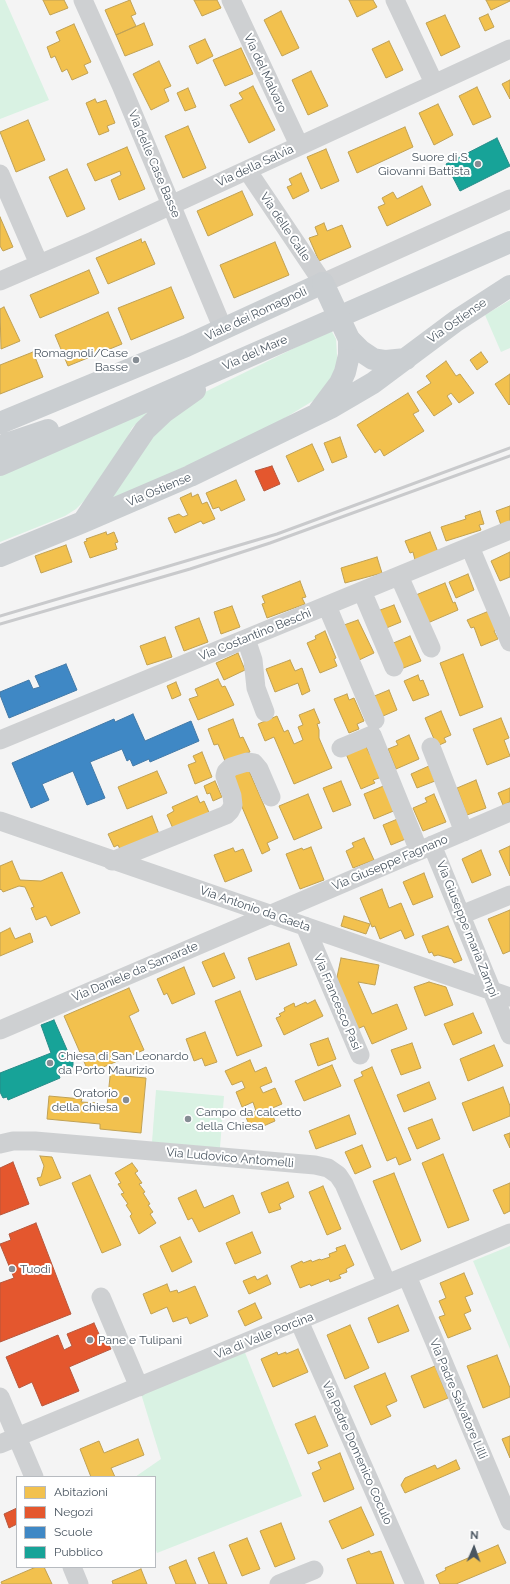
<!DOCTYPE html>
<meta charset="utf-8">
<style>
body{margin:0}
#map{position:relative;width:510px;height:1584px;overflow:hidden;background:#f4f4f4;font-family:Raleway,sans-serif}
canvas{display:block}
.legend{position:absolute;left:16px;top:1476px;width:140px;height:92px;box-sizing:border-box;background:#fff;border:1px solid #b7bbc0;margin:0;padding:5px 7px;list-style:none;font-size:12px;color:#4a5661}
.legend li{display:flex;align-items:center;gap:8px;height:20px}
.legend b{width:20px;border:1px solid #b7bbc0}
.north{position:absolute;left:454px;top:1528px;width:40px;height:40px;-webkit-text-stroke:3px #fff;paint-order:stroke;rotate:2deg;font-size:11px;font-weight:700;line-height:16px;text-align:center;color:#4a5661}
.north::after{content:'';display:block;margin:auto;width:14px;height:18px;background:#4a5661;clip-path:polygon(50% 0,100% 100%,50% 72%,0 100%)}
</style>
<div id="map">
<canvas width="510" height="1584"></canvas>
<ul class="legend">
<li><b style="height:11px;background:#f2c14e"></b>Abitazioni</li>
<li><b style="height:11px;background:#e4572e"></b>Negozi</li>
<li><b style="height:11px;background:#3f88c5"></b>Scuole</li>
<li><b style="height:11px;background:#17a398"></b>Pubblico</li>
</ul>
<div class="north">N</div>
</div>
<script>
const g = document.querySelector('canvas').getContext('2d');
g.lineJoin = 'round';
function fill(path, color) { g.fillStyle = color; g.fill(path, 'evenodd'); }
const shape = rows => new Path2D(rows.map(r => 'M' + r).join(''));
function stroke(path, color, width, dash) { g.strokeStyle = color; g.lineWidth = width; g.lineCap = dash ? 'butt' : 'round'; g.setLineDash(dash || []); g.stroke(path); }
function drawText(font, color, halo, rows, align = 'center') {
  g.font = font + ' Raleway,sans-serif'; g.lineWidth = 4; g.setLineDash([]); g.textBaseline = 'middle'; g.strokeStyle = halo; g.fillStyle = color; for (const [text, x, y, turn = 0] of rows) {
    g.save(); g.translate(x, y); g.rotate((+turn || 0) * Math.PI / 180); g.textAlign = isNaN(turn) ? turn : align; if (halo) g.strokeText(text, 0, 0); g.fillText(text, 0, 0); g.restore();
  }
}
fill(shape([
 [0,0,5,0,49,100,0,119],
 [510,300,510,348,501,352,485,315],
 [331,330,336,339,338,371,316,399,280,421,234,444,104,504,154,427,199,395],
 [151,409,132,428,125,442,90,495,76,509,65,516,0,542,0,475],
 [156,1090,224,1096,220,1148,152,1142],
 [510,1246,510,1349,473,1261],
 [242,1345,302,1496,157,1553,155,1547,155,1477,135,1477,161,1459,139,1387]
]), '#d9f2e3');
const homes = shape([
 [43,0,64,0,68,8,50,15,43,0],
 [130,0,136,14,131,16,136,26,116,35,105,10,130,0],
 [194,0,217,0,221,8,202,16,194,0],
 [349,0,373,0,377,7,357,17,349,0],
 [486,0,510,0,510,1,491,10,486,0],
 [281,11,299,48,282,56,264,20,281,11],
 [488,14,494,27,485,31,479,18,488,14],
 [445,15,460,47,441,56,426,23,445,15],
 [144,23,153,45,125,56,116,35,144,23],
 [74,24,91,62,84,65,88,73,72,80,67,69,62,72,55,56,51,58,47,47,60,41,56,32,74,24],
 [205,39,213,56,197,64,189,46,205,39],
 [389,41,403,70,386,78,372,49,389,41],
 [241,48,253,74,225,86,213,60,241,48],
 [159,61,171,86,164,89,169,101,151,110,133,74,159,61],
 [311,71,328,106,308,115,292,80,311,71],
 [510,80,510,99,502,84,510,80],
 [253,86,275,130,249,143,230,105,243,99,239,93,253,86],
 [477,87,491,117,473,125,459,96,477,87],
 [188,88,196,107,185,111,177,93,188,88],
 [95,99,97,103,106,100,115,123,107,126,109,131,99,135,86,103,95,99],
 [438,104,453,135,434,145,419,113,438,104],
 [28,120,45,160,16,172,0,132,28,120],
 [188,126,206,168,183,178,165,136,188,126],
 [405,127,413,147,357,173,348,152,405,127],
 [127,147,145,189,119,200,111,180,121,175,120,171,95,181,87,164,127,147],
 [326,149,339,181,321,189,307,157,326,149],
 [67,169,85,209,67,217,49,177,67,169],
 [301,173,309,191,293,199,287,187,292,185,289,179,301,173],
 [422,186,431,205,387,226,378,207,385,204,382,198,393,192,397,199,422,186],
 [242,191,253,215,208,236,197,211,242,191],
 [0,217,13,247,3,251,0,246,0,217],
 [324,223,327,231,342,225,351,247,319,261,309,238,318,235,315,227,324,223],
 [141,239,142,243,145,241,155,264,108,284,96,258,141,239],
 [275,242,289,275,234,298,220,265,275,242],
 [89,270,99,293,40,318,30,295,89,270],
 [171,287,184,318,131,340,118,308,171,287],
 [4,307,20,341,1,349,0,309,4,307],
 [108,312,122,344,68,366,55,335,108,312],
 [33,352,43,377,0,394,0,365,33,352],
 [481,352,488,362,477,370,470,360,481,352],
 [446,361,456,376,460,374,474,393,459,403,451,393,447,396,452,404,434,416,417,392,431,383,426,376,446,361],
 [510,374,510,404,509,405,495,384,510,374],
 [408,393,419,411,413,414,424,431,384,456,380,449,375,453,357,425,408,393],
 [340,437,347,457,332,463,324,443,340,437],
 [312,444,324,470,298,482,286,456,312,444],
 [236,480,245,500,221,511,219,507,213,509,206,493,236,480],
 [191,493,192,497,198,494,202,504,207,502,215,519,203,524,201,521,175,533,168,518,179,514,183,517,188,515,180,498,191,493],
 [510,506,510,525,502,528,496,511,510,506],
 [480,511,484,524,479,525,481,530,446,541,441,527,466,519,465,516,480,511],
 [106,532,107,535,114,532,118,542,115,543,117,549,90,558,84,542,87,541,86,539,106,532],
 [430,532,438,552,415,560,413,552,410,553,405,541,430,532],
 [66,545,72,562,41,573,35,556,66,545],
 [510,552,510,577,500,581,491,561,510,552],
 [377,557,382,573,345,583,341,568,377,557],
 [468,574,474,590,456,598,449,582,468,574],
 [300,581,306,597,302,598,305,604,267,618,262,604,265,603,262,596,300,581],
 [445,583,453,603,455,602,458,610,423,625,411,597,445,583],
 [394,605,401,622,379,631,372,613,394,605],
 [232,606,240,627,221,634,214,612,232,606],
 [489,611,497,630,494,631,498,639,481,646,474,627,471,628,467,620,489,611],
 [199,618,208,642,184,651,175,627,199,618],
 [358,620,374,653,359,660,344,625,358,620],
 [325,631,336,658,334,659,337,666,320,673,307,643,316,639,315,636,325,631],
 [410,636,421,661,401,669,391,644,410,636],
 [165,637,172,657,147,665,140,646,165,637],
 [238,653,245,670,224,680,216,663,238,653],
 [463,654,483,707,460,716,440,663,463,654],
 [290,660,295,671,302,668,310,691,302,695,298,683,275,692,266,669,290,660],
 [418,675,420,681,423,680,429,695,413,701,404,681,418,675],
 [218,679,222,687,225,686,234,705,198,720,189,699,198,696,195,689,218,679],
 [176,682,181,695,172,699,167,686,176,682],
 [389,690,397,710,383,716,372,697,389,690],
 [347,694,349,700,354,698,364,721,357,724,359,729,349,733,334,699,347,694],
 [314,709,320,723,317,724,319,730,319,738,332,768,294,784,274,737,265,741,258,724,277,716,284,732,288,730,294,744,303,740,298,727,303,725,299,715,314,709],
 [441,711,451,735,444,738,446,742,437,746,425,718,441,711],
 [501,718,509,738,504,740,510,756,487,765,473,729,501,718],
 [233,719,240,738,243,737,250,752,225,761,218,744,214,745,208,729,233,719],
 [409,735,419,759,396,769,388,749,398,745,396,741,409,735],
 [366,746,370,755,372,754,382,777,373,780,375,783,361,789,346,754,366,746],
 [202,752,212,777,195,784,188,765,196,762,193,756,202,752],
 [247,766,278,838,267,843,270,850,262,854,228,774,247,766],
 [429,766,435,781,417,788,411,774,429,766],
 [157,771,167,793,127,809,118,787,157,771],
 [476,780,486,808,467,815,457,788,476,780],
 [215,781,222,797,213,801,210,793,207,794,204,786,215,781],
 [341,781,351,805,333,812,323,788,341,781],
 [386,785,396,810,374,819,364,794,386,785],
 [510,788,510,802,503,805,498,793,510,788],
 [308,794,322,828,294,840,279,806,308,794],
 [434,794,446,822,423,831,413,808,427,802,425,798,434,794],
 [197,796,200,803,204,801,211,817,175,833,167,815,174,811,172,807,197,796],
 [152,816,159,834,121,851,118,845,114,847,108,834,152,816],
 [400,818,408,838,391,845,383,825,400,818],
 [364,838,374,860,353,868,346,851,354,847,352,843,364,838],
 [510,846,510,876,499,851,510,846],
 [311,847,324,880,300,889,286,854,302,848,303,850,311,847],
 [233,848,235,852,243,849,252,871,225,882,214,855,233,848],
 [481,850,491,875,472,883,462,859,481,850],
 [12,861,20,880,41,881,62,872,80,913,51,926,46,916,36,920,31,908,34,907,25,887,19,886,3,892,1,889,0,890,0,866,12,861],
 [424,873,433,897,413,905,403,882,424,873],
 [382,889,389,908,401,903,414,935,405,939,401,930,380,939,375,926,372,927,360,898,382,889],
 [510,910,510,951,503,954,488,919,510,910],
 [344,916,370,924,366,934,341,926,344,916],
 [448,926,462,960,454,963,452,959,438,955,434,956,432,952,429,953,422,936,448,926],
 [10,928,15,939,30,933,33,942,0,956,0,933,10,928],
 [289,943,297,965,256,980,248,958,289,943],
 [224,953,235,978,213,987,202,962,224,953],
 [341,958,379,965,375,985,358,982,372,1014,397,1004,407,1029,372,1044,364,1026,357,1029,336,982,341,958],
 [184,967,195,994,172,1004,167,993,164,995,157,979,184,967],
 [429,982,446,987,453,1005,425,1016,414,987,429,982],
 [129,988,139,1011,129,1016,144,1050,89,1073,64,1016,129,988],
 [240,991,262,1046,237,1056,215,1001,240,991],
 [315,1000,323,1016,284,1035,276,1018,281,1016,279,1014,285,1011,284,1008,294,1003,295,1007,306,1002,307,1004,315,1000],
 [473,1013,482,1033,453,1045,444,1024,473,1013],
 [205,1032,217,1062,205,1066,202,1058,194,1061,186,1039,205,1032],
 [328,1038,336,1059,318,1066,310,1044,328,1038],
 [412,1043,421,1068,401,1075,391,1050,412,1043],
 [494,1045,503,1066,468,1081,460,1059,494,1045],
 [250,1060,255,1072,266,1067,272,1082,260,1087,263,1093,275,1088,282,1104,270,1109,275,1121,252,1131,245,1115,256,1111,253,1102,242,1107,236,1092,245,1088,242,1081,232,1085,225,1071,250,1060],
 [332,1065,341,1086,304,1101,295,1081,332,1065],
 [111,1067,126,1069,125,1076,146,1078,141,1133,100,1129,100,1124,47,1119,49,1096,82,1099,81,1102,98,1103,98,1105,107,1106,111,1067],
 [372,1067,411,1160,399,1165,396,1157,387,1161,354,1080,363,1076,361,1072,372,1067],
 [429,1082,436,1099,404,1112,397,1095,429,1082],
 [503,1087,510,1106,510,1116,473,1131,462,1103,503,1087],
 [349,1115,356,1134,316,1149,309,1131,349,1115],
 [432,1119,440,1139,417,1149,408,1128,432,1119],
 [510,1133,510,1148,504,1135,510,1133],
 [362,1145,371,1167,355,1174,345,1152,362,1145],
 [443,1154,469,1220,448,1228,422,1163,443,1154],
 [40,1156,52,1157,61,1178,40,1186,37,1178,41,1177,44,1166,40,1156],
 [132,1163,138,1171,135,1173,142,1183,139,1184,145,1192,143,1193,150,1204,148,1205,153,1212,150,1214,156,1223,139,1234,130,1216,132,1214,126,1205,128,1204,121,1194,124,1193,118,1184,121,1183,115,1173,132,1163],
 [394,1173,421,1241,401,1250,373,1181,394,1173],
 [90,1175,121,1245,102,1253,72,1183,90,1175],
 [288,1182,294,1197,279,1204,281,1209,269,1213,261,1193,288,1182],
 [510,1183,510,1211,504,1214,493,1190,510,1183],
 [323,1186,341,1229,327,1235,309,1192,323,1186],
 [196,1190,204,1208,233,1195,240,1213,199,1232,192,1218,188,1220,178,1198,196,1190],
 [252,1232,261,1253,235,1264,226,1243,252,1232],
 [180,1237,192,1262,172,1272,160,1246,180,1237],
 [345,1245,354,1265,346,1269,347,1272,339,1275,341,1278,330,1282,329,1279,311,1286,310,1284,300,1288,291,1266,302,1261,303,1263,311,1260,312,1262,320,1259,321,1260,330,1257,329,1254,337,1251,336,1248,345,1245],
 [464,1273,473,1294,465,1297,471,1311,464,1314,471,1329,448,1338,439,1317,445,1315,439,1301,446,1298,440,1283,464,1273],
 [267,1275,271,1284,249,1294,243,1281,255,1276,257,1280,267,1275],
 [167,1284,170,1292,177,1290,178,1293,195,1286,208,1316,190,1324,187,1317,173,1322,167,1307,151,1314,143,1294,167,1284],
 [255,1303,262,1318,245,1326,238,1311,255,1303],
 [398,1305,409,1331,378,1343,368,1318,398,1305],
 [350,1325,369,1368,345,1379,327,1335,350,1325],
 [298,1349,308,1372,273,1387,261,1359,277,1352,278,1355,286,1352,286,1354,298,1349],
 [497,1355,510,1388,510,1397,483,1408,467,1366,497,1355],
 [435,1366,448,1398,424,1408,411,1376,435,1366],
 [385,1373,397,1401,386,1406,391,1416,371,1425,354,1386,385,1373],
 [315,1416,328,1446,308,1454,295,1424,315,1416],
 [510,1436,510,1458,502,1439,510,1436],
 [138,1439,144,1455,111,1468,115,1477,91,1477,80,1449,99,1441,104,1453,138,1439],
 [340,1453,354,1489,324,1502,312,1473,321,1469,318,1462,340,1453],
 [456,1460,460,1469,405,1493,401,1485,405,1478,435,1465,437,1469,456,1460],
 [361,1507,374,1535,342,1549,329,1521,361,1507],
 [281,1523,295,1559,275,1567,260,1531,281,1523],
 [247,1538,260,1569,242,1576,229,1545,247,1538],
 [498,1545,506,1563,456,1584,440,1584,436,1575,446,1570,445,1568,498,1545],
 [369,1551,371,1554,381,1551,394,1584,357,1584,347,1559,369,1551],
 [214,1552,227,1584,209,1584,198,1558,214,1552],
 [186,1560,196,1584,176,1584,169,1567,186,1560],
 [36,1567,44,1567,52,1584,2,1584,1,1582,36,1567],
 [141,1569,147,1584,113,1584,112,1581,141,1569]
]);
fill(homes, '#f2c14e');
stroke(homes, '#c0a154', 1);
const shops = shape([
 [272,466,280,484,264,491,255,471,272,466],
 [13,1162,29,1204,0,1215,0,1168,13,1162],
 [36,1223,71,1314,0,1342,0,1283,14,1278,0,1244,11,1240,9,1234,36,1223],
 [94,1323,103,1343,107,1341,111,1349,69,1367,79,1391,42,1406,32,1382,19,1388,6,1357,58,1335,64,1350,72,1346,67,1334,94,1323],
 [17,1508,17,1524,9,1528,4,1514,17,1508]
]);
fill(shops, '#e4572e');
stroke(shops, '#b6573d', 1);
const schools = shape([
 [66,664,77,690,9,718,0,695,0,692,29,680,33,689,40,687,35,676,66,664],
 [133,714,145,741,191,721,199,741,150,762,149,759,133,766,130,759,127,761,122,749,90,762,105,798,87,805,73,771,42,784,49,800,31,808,12,763,114,719,115,722,133,714]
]);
fill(schools, '#3f88c5');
stroke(schools, '#4279a7', 1);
const public = shape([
 [497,138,510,166,460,191,446,164,497,138],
 [54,1020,68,1052,64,1054,70,1056,73,1060,73,1065,71,1070,59,1075,60,1078,8,1100,7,1097,3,1098,0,1092,0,1073,51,1053,41,1025,54,1020]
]);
fill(public, '#17a398');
stroke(public, '#268c88', 1);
stroke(shape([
 [83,0,121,85,223,329],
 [231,0,299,145],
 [395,0,434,83],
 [247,170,323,283,510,199],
 [0,174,39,264],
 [0,281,93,241,510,49],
 [470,547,510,642],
 [399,576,431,648],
 [362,591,394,667],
 [327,606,375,720],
 [246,639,253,660,256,688,265,712],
 [0,740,510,530],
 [431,747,464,832],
 [341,748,372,735,419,851],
 [0,821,510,997],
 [432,845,510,1035],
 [112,861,226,815,230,811,233,805,232,796,225,776,226,772,231,767,247,762,254,763,259,769,271,797],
 [461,915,510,895],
 [305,926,360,1055],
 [0,1030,510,812],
 [0,1144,13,1141,35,1141,315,1165,328,1168,338,1175,344,1184,387,1284],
 [407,1276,510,1521],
 [101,1297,139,1387],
 [299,1321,415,1584],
 [0,1397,34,1477],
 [0,1444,510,1233],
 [72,1567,79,1584],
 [279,1584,314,1570]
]), '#ced0d2', 19);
stroke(shape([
 [349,339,361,351,373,359,386,361,406,359],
 [319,411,340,383,345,372,349,355,349,339],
 [0,423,186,346,323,283],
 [0,446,48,430],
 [0,465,510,242],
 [83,522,145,430,164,412,195,390],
 [0,556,83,522,190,476,332,407,373,383,456,321,510,286]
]), '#caced1', 22);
stroke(shape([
 [0,616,277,534,510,448],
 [0,624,190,569,270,543,510,456]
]), '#c9cacc', 3);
stroke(shape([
 [323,283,349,339]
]), '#caced1', 22);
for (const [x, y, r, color] of [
 [478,164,4,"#868d94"],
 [136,360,4,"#868d94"],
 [50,1063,4,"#868d94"],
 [126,1100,4,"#868d94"],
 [188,1119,4,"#868d94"],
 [12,1269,4,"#868d94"],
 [90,1340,4,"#868d94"]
]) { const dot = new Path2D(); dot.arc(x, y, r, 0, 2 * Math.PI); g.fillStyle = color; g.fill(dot); stroke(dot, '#fff', 1.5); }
drawText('12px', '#4a5661', '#fff', [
 ["Via del Malvaro",265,73,65],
 ["Via delle Case Basse",154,164,67],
 ["Via della Salvia",255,166,-25],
 ["Via delle Calle",285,227,56],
 ["Viale dei Romagnoli",256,314,-25],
 ["Via Ostiense",457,321,-35],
 ["Via del Mare",255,353,-24],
 ["Via Ostiense",159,490,-23],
 ["Via Costantino Beschi",255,635,-22],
 ["Via Giuseppe Fagnano",390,863,-23],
 ["Via Antonio da Gaeta",255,909,19],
 ["Via Giuseppe maria Zampi",467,929,68],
 ["Via Daniele da Samarate",135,972,-23],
 ["Via Francesco Pasi",337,1002,67],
 ["Via Ludovico Antomelli",230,1158,5],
 ["Via di Valle Porcina",264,1336,-22],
 ["Via Padre Salvatore Lilli",458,1399,67],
 ["Via Padre Domenico Coculo",357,1453,66]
]);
drawText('12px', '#4a5661', '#fff', [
 ["Suore di S.",470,157,"right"],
 ["Giovanni Battista",470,171,"right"],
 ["Romagnoli/Case",128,353,"right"],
 ["Basse",128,367,"right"],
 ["Chiesa di San Leonardo",58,1056],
 ["da Porto Maurizio",58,1070],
 ["Oratorio",118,1093,"right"],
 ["della chiesa",118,1107,"right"],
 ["Campo da calcetto",196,1112],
 ["della Chiesa",196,1126],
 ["Tuodì",20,1269],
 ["Pane e Tulipani",98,1340]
], 'left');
</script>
